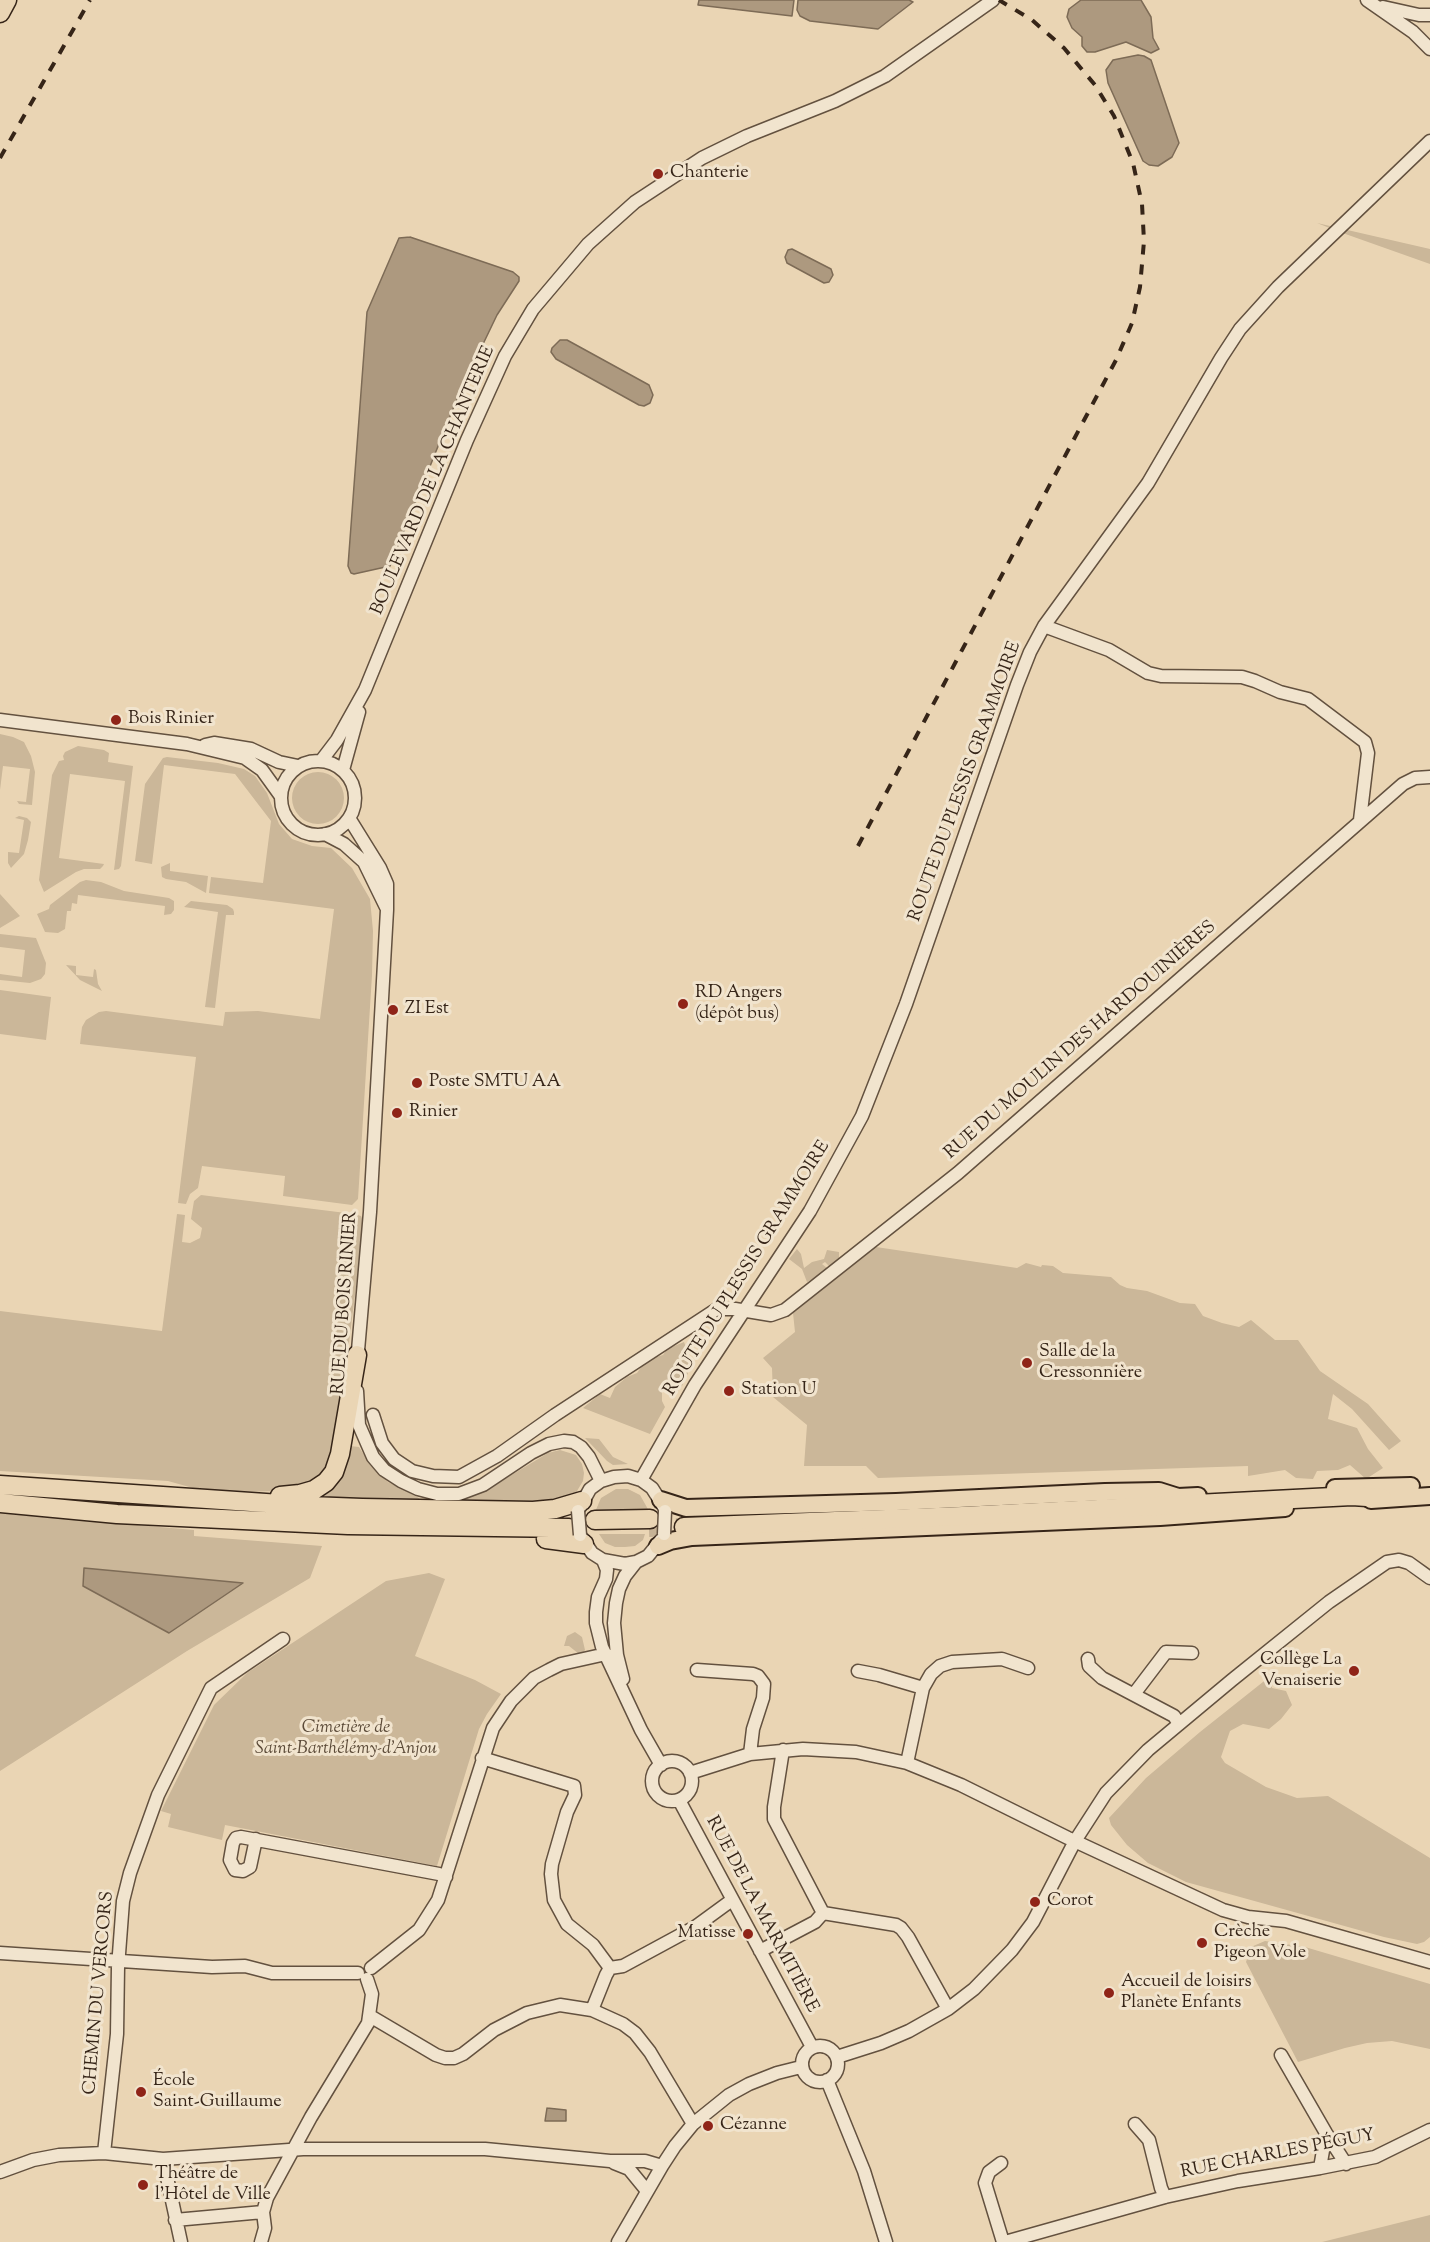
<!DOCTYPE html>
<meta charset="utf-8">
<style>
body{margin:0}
canvas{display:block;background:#ead5b4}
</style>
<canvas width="1430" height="2242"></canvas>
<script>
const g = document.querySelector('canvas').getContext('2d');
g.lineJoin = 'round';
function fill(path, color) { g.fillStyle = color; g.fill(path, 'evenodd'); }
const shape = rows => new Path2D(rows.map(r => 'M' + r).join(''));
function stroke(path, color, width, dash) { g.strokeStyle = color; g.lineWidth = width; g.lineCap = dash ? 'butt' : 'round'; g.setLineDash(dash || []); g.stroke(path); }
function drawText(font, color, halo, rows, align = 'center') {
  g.font = font + ' "Sorts Mill Goudy",serif'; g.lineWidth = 6; g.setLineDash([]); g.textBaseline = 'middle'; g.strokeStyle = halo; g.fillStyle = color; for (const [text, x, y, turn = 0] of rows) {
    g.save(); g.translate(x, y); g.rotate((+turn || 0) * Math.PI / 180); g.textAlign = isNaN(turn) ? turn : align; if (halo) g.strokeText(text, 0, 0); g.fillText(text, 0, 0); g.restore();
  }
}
fill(shape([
 [1317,223,1430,249,1430,264,1337,231],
 [0,734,13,737,24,742,31,756,35,772,32,805,19,804,17,801,26,802,30,769,3,766,0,790],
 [78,746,104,750,109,753,108,762,133,766,121,866,119,869,114,870,125,781,70,774,59,858,104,864,103,866,100,869,84,869,76,872,44,892,39,880,52,775,59,761,64,760,63,756,65,752],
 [167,757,218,763,244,769,255,776,267,793,279,824,292,839,312,846,331,848,352,868,370,899,373,931,372,975,358,1199,352,1205,283,1196,285,1176,202,1166,198,1188,190,1194,186,1204,178,1203,196,1057,80,1044,82,1027,86,1020,99,1012,106,1011,223,1026,225,1012,258,1011,320,1019,334,909,209,893,211,877,263,883,271,821,235,774,164,765,152,864,135,861,145,784,163,758],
 '292 798a26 26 0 1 1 52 0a26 26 0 1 1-52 0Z',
 [19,816,27,818,31,822,28,840,24,854,11,868,8,863,8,852,19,853,24,820,15,818],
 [170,863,170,871,208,876,206,893,186,882,166,879,162,877,161,867],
 [86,880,101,882,124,891,169,898,174,901,174,910,171,914,164,915,165,906,78,895,77,904,72,903,71,911,67,911,65,929,58,933,45,932,37,914,49,909,50,905,80,882],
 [0,894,20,916,0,928],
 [191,901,227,905,233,909,234,912,234,915,226,915,215,1008,205,1007,218,912,184,907],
 [0,934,36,938,46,963,45,974,41,979,30,983,0,980,0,974,22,977,25,950,0,947],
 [66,965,76,966,76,975,93,977,94,969,96,970,98,984,102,991,80,980],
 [0,990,51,997,46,1040,0,1034],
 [201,1195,354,1214,361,1216,364,1222,336,1448,333,1459,317,1481,278,1491,240,1492,193,1488,168,1481,0,1471,0,1311,162,1331,177,1214,185,1215,182,1242,190,1243,200,1238,202,1228,191,1219,194,1201],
 [876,1247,1017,1268,1026,1263,1041,1267,1042,1265,1053,1266,1063,1273,1111,1277,1120,1285,1127,1288,1147,1291,1180,1303,1195,1304,1203,1316,1222,1323,1239,1327,1251,1320,1275,1340,1298,1340,1320,1371,1368,1404,1401,1441,1389,1450,1352,1409,1333,1394,1328,1419,1357,1428,1368,1449,1383,1468,1366,1479,1350,1465,1338,1470,1317,1471,1313,1479,1296,1478,1285,1470,1248,1476,1248,1466,878,1478,866,1466,804,1466,807,1425,773,1397,772,1368,763,1358,795,1332,793,1313],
 [797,1249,801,1254,804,1268,812,1262,824,1259,827,1250,839,1252,839,1263,830,1267,825,1262,822,1264,827,1268,824,1273,807,1282,802,1269,789,1259],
 [684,1342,691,1361,686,1367,688,1373,682,1386,675,1394,668,1395,667,1387,662,1390,662,1401,665,1407,650,1434,583,1408,600,1394,610,1398,615,1387,627,1377,637,1373,646,1360,663,1355,667,1349],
 [585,1438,599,1439,613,1457,628,1464,613,1465,607,1461],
 [350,1446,359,1447,371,1466,388,1482,419,1498,420,1501,404,1504,311,1497],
 [560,1450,576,1455,582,1464,584,1473,583,1481,574,1496,561,1504,463,1504,463,1499,490,1488,548,1453],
 [616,1489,628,1489,640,1495,649,1511,595,1512,601,1498],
 [0,1513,194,1530,194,1536,322,1546,310,1578,187,1651,0,1771],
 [599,1534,645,1534,643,1540,635,1546,625,1547,615,1547,605,1543],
 [429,1573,445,1579,415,1656,475,1680,501,1694,487,1714,479,1729,437,1866,225,1825,222,1840,168,1827,171,1814,161,1811,214,1705,247,1673,386,1581],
 [575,1632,582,1637,585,1650,583,1653,579,1654,569,1646,564,1646,567,1636],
 [1273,1674,1272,1688,1286,1691,1292,1705,1281,1719,1269,1729,1243,1724,1230,1731,1221,1757,1225,1763,1266,1787,1297,1798,1328,1796,1430,1858,1430,1937,1424,1942,1417,1944,1384,1937,1186,1882,1148,1863,1127,1845,1111,1825,1109,1818,1146,1778,1200,1732],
 [1265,1941,1305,1947,1430,1984,1430,2049,1392,2041,1367,2043,1345,2048,1298,2062,1246,1962,1251,1947],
 [1430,2215,1430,2242,1322,2242]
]), '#cbb799');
const water = shape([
 [699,0,794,0,792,16,698,5,699,0],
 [798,0,909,0,913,2,878,29,810,21,800,16,797,10,798,0],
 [1081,0,1141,0,1151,17,1153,38,1159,49,1151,53,1126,42,1095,52,1087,52,1082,46,1082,37,1072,28,1067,17,1069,9,1081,0],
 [1138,55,1144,56,1151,60,1179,143,1172,157,1158,166,1149,165,1143,161,1108,83,1106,70,1113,60,1138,55],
 [410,237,513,272,519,277,519,281,497,315,459,394,390,566,354,574,351,573,348,566,367,312,399,238,410,237],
 [792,249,831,269,833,275,829,282,824,283,787,263,785,257,788,250,792,249],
 [560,340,567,340,649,385,653,395,650,403,644,406,639,405,556,359,551,352,552,348,560,340],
 [84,1568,243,1583,169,1633,83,1586,84,1568],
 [547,2108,566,2110,566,2121,545,2121,547,2108]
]);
fill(water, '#ad997f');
stroke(water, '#7d6b56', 1.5);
stroke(shape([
 [649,1528,684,1527]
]), '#c6b295', 18, [18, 9]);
const minor = shape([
 [1367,0,1413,32,1430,49],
 [1383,7,1419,15,1430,15],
 [1044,626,1109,650,1148,673,1161,676,1242,677,1255,681,1280,692,1308,699,1365,742,1368,753,1360,820],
 [0,720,187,744,245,758,262,770,280,795],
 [205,745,214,743,251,749,279,762,298,766],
 '281 798a37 37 0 1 1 74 0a37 37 0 1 1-74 0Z',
 [321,761,337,740,365,690,467,440,505,356,533,309,588,244,635,202,702,158,747,136,835,101,885,76,993,0],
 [343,770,359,712],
 [349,818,380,868,387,884,387,910,370,1212,357,1362],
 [325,834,344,844,364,862,386,907],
 [357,1391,359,1425,373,1457,384,1470,401,1481,418,1489,437,1494,459,1494,483,1485,531,1453,549,1444,564,1441,573,1442,581,1447,589,1457,601,1481],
 [373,1415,382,1443,394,1459,412,1471,433,1476,459,1477,497,1456,555,1415,717,1309,735,1309,771,1315,785,1310,958,1173,1403,784,1415,778,1430,777],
 [641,1480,695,1385,810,1211,862,1116,906,1004,1017,685,1030,652,1044,626,1148,483,1221,358,1240,329,1278,287,1430,141],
 [580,1507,590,1489,601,1481,614,1477,628,1476,641,1480,652,1488,664,1507],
 [582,1538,592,1553,603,1560,625,1564,636,1562,648,1556,661,1540],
 [603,1560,607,1570,606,1579,598,1597,596,1612,596,1623,602,1647,641,1730,661,1765],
 [1088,1659,1089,1666,1102,1678,1174,1716,1179,1724],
 [697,1670,753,1674,758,1676,764,1684,763,1698,753,1729,750,1754],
 [858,1671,879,1675,923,1688],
 [623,1679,617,1655,614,1623,616,1603,619,1589,625,1576,636,1562],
 [1134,1694,1166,1652,1192,1653],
 [783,1750,774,1807,774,1819,823,1913,896,1925,901,1928,908,1937,948,2009],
 [482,1758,574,1786,575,1795,567,1812,552,1864,551,1874,554,1900,567,1924,593,1945,610,1968,623,1966,695,1927,732,1900],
 '652 1781a20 20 0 1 1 40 0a20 20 0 1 1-40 0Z',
 [907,1763,923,1688,931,1674,940,1666,952,1662,1002,1659,1028,1668],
 [690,1773,750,1754,803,1749,856,1752,907,1763,961,1785,1068,1838,1223,1910,1248,1917,1286,1921,1430,1962],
 [679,1800,812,2047],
 [256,1839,250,1867,243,1871,235,1870,230,1860,233,1843,236,1838,241,1837,439,1874,446,1877],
 [760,1951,815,1922,823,1913],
 [0,1953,212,1967,245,1966,272,1973,358,1973],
 [371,1968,419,1930,438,1900,493,1728,511,1701,534,1678,549,1670,561,1664,606,1654],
 [592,2010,606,1975,610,1968],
 [370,2016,436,2055,445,2058,454,2058,463,2054,494,2030,527,2013,560,2005,592,2010,623,2024,635,2033,650,2052,693,2124],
 '802 2064a18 18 0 1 1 36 0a18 18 0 1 1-36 0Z',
 [1281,2055,1326,2133,1346,2164],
 [837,2057,881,2043,909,2031,948,2009,974,1989,1012,1950,1033,1922,1075,1841,1106,1793,1148,1750,1232,1680,1329,1602,1387,1562,1399,1560,1409,1563,1430,1578],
 [827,2080,864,2171,886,2242],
 [1135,2124,1149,2140,1161,2188,1165,2197],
 [104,2153,117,2034,118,1967,123,1901,130,1873,158,1795,211,1688,283,1639],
 [163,2159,181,2242],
 [614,2163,629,2169,647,2191],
 [1001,2163,989,2172,985,2183,1003,2242],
 [1320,2168,1326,2133],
 [0,2172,33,2160,59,2155,104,2153,163,2159,303,2149,485,2149,610,2161,645,2161,662,2166],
 [175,2220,263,2212],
 [261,2242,265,2228,263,2212,267,2198,311,2117,368,2023,372,1994,367,1979],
 [618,2242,662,2166,675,2146,693,2124,729,2095,749,2084,777,2073,801,2067],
 [1005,2242,1165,2197,1238,2181,1320,2168,1375,2157,1430,2130]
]);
const major = shape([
 [1335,1488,1411,1486],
 [661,1500,686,1508,896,1502,1105,1492,1159,1491,1178,1497,1198,1496],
 [1371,1500,1430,1496],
 [658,1546,670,1541,692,1537,1160,1517,1285,1508]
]);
const highway = shape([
 [0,13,7,0],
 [0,1485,310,1506,362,1508,533,1511,555,1509,582,1501],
 [280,1496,300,1494,314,1490,326,1482,334,1472,340,1454,357,1355],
 [0,1503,117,1514,348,1525,569,1528],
 [595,1520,650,1519],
 [684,1527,962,1516,1352,1496,1382,1498],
 [546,1539,584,1544]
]);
stroke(minor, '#63513f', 15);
stroke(major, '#362518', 20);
stroke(highway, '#362518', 21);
stroke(minor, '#f1e4ce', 12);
stroke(major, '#ead5b4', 16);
stroke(highway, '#ead5b4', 18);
stroke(shape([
 [0,158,90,0],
 [858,846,1116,360,1132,323,1140,287,1144,241,1142,204,1133,163,1114,116,1095,85,1064,48,1032,20,999,0]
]), '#362518', 4, [10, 10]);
const minorBridge = shape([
 [578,1511,580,1535],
 [664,1534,665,1511]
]);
stroke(minorBridge, '#63513f', 15, []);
stroke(minorBridge, '#f1e4ce', 12);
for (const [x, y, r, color] of [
 [658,174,6,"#8f2418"],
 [116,720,6,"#8f2418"],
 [683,1004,6,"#8f2418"],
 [393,1010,6,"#8f2418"],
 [417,1083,6,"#8f2418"],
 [397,1113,6,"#8f2418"],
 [1027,1363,6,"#8f2418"],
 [729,1391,6,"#8f2418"],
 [1354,1671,6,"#8f2418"],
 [1035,1902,6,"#8f2418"],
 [748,1934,6,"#8f2418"],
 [1202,1943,6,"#8f2418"],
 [1109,1993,6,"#8f2418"],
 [141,2092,6,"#8f2418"],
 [708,2126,6,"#8f2418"],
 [143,2185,6,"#8f2418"]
]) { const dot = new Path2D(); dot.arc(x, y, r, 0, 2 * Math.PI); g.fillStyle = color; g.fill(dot); stroke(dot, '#f1e4ce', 2); }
drawText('18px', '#362518', '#f1e4ce', [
 ["Chanterie",670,174],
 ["Bois Rinier",128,720],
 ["RD Angers",695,994],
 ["(dépôt bus)",695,1015],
 ["ZI Est",405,1010],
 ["Poste SMTU AA",429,1083],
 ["Rinier",409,1113],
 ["Salle de la",1039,1353],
 ["Cressonnière",1039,1374],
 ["Station U",741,1391],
 ["Collège La",1342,1661,"right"],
 ["Venaiserie",1342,1682,"right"],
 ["Corot",1047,1902],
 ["Crèche",1214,1933],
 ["Pigeon Vole",1214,1954],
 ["Matisse",736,1934,"right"],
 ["Accueil de loisirs",1121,1983],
 ["Planète Enfants",1121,2004],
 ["École",153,2082],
 ["Saint-Guillaume",153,2103],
 ["Cézanne",720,2126],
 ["Théâtre de",155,2175],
 ["l’Hôtel de Ville",155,2196]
], 'left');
drawText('18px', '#362518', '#f1e4ce', [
 ["BOULEVARD DE LA CHANTERIE",434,481,-67],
 ["ROUTE DU PLESSIS GRAMMOIRE",966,782,-70],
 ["RUE DU MOULIN DES HARDOUINIÈRES",1081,1041,-41],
 ["ROUTE DU PLESSIS GRAMMOIRE",748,1269,-58],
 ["RUE DU BOIS RINIER",346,1303,-86],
 ["RUE DE LA MARMITIÈRE",761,1915,62],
 ["CHEMIN DU VERCORS",100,1993,-85],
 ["RUE CHARLES PÉGUY",1278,2155,-11]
]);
drawText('italic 18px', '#5b4a38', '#f1e4ce', [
 ["Cimetière de",346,1729],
 ["Saint-Barthélémy-d'Anjou",346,1750]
]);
</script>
